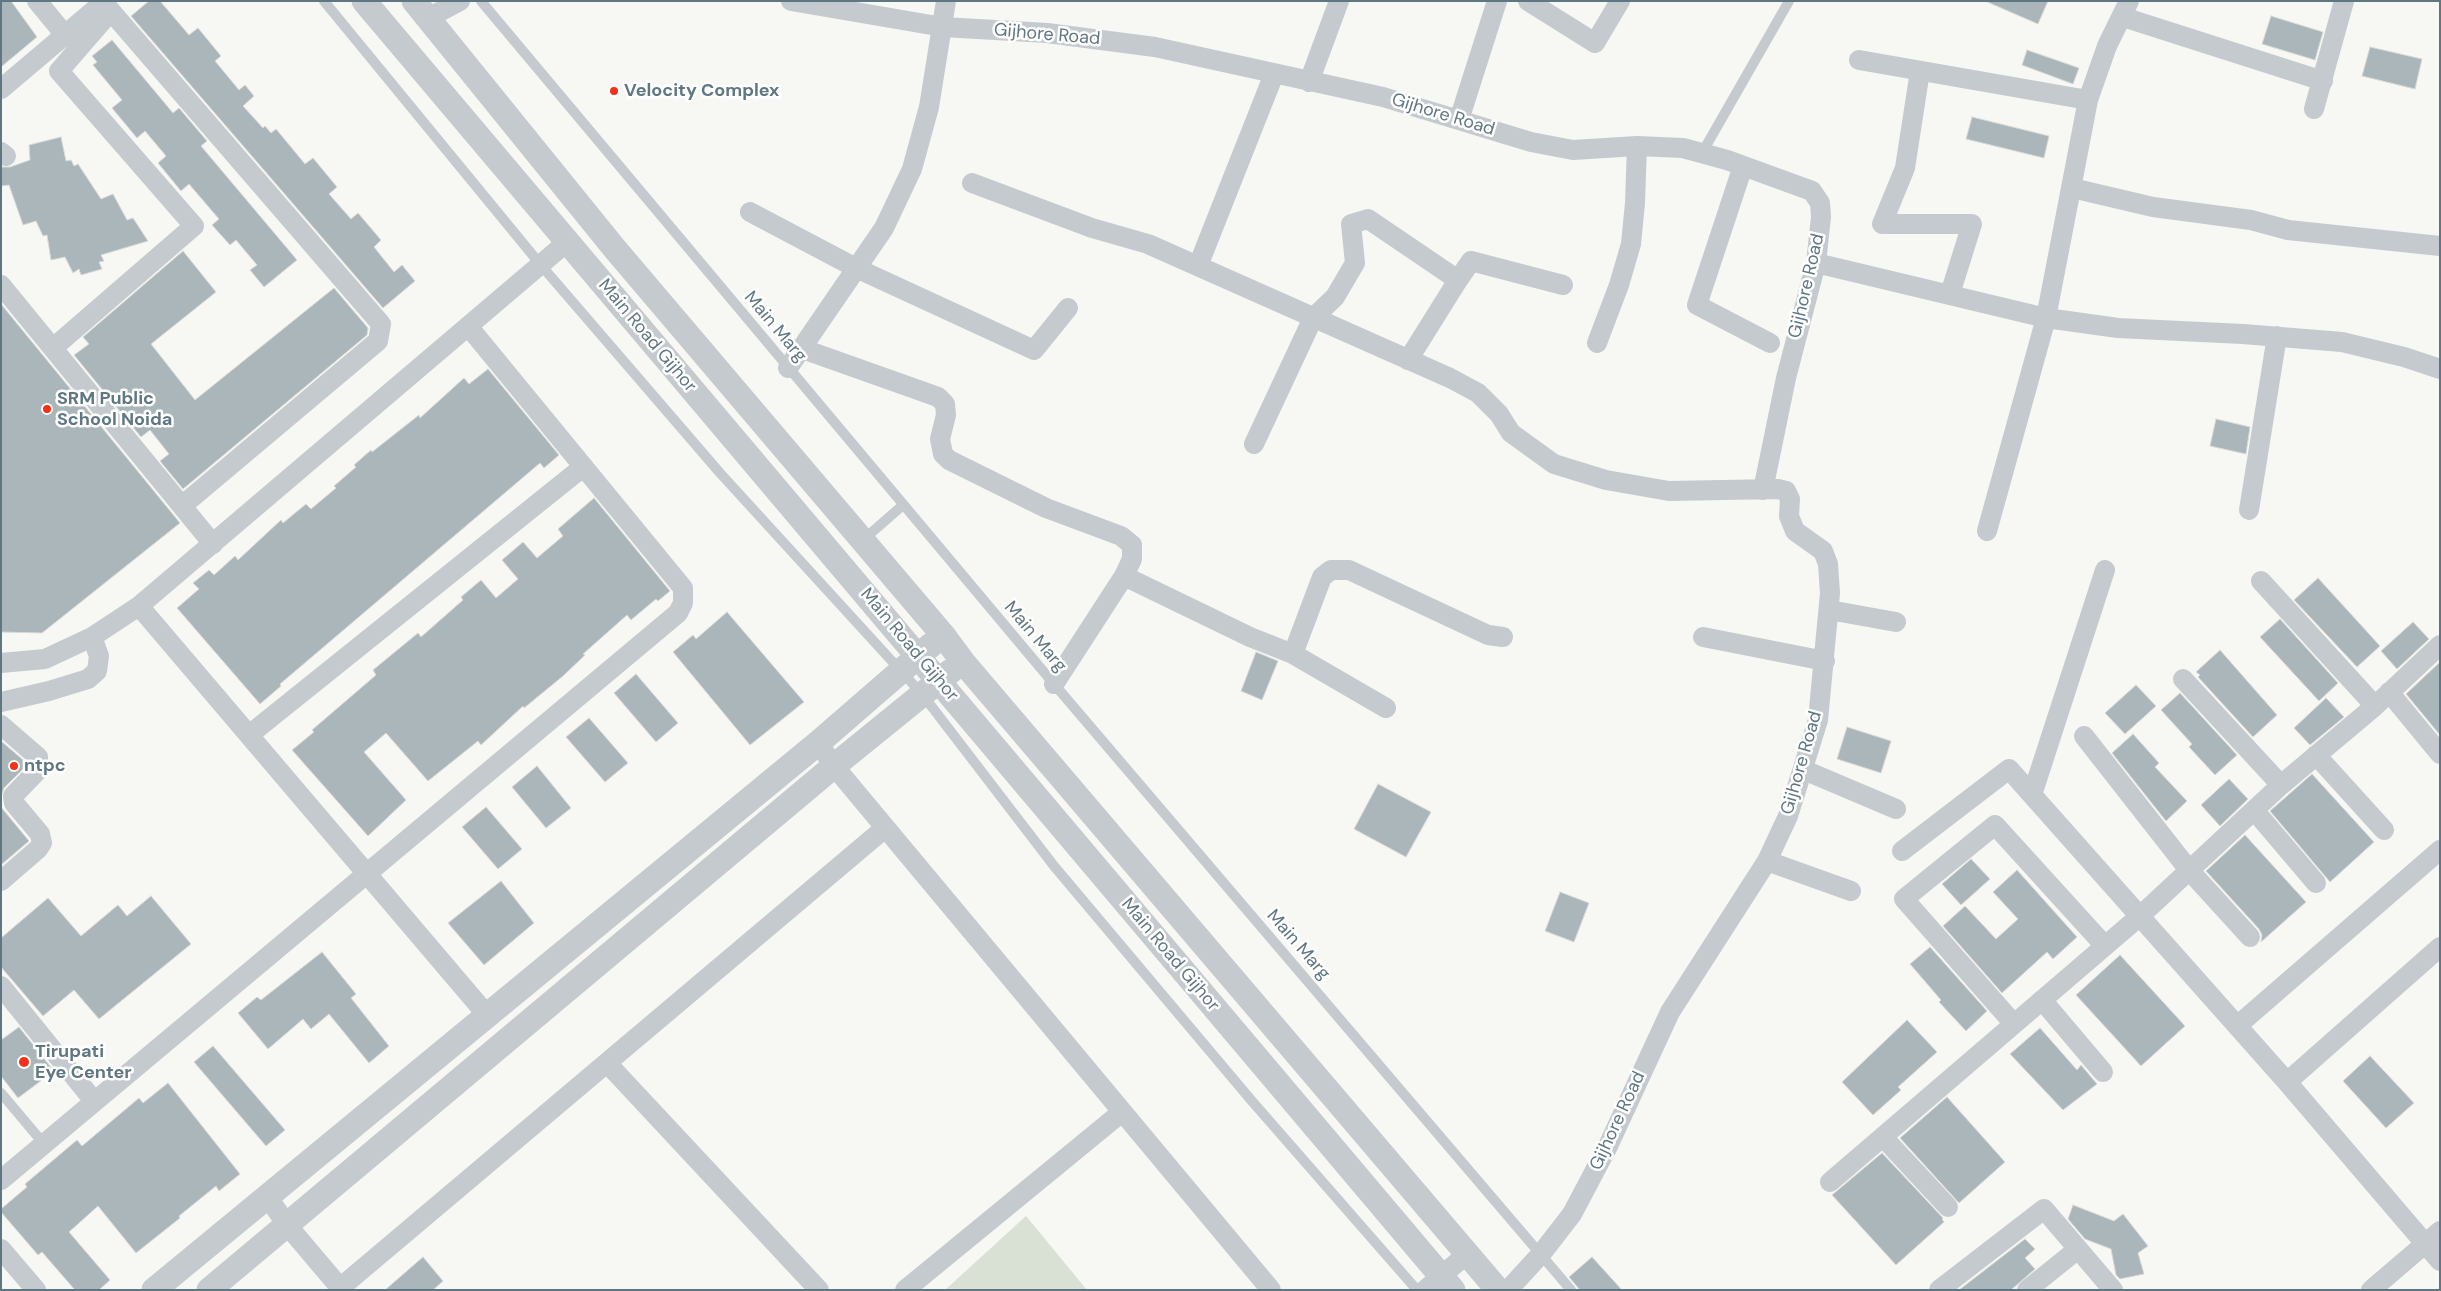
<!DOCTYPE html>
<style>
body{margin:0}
#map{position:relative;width:2441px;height:1291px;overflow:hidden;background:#f7f7f4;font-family:"DM Sans",sans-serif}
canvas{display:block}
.frame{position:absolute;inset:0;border:2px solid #5f7782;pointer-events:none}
</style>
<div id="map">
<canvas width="2441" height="1291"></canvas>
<div class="frame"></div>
</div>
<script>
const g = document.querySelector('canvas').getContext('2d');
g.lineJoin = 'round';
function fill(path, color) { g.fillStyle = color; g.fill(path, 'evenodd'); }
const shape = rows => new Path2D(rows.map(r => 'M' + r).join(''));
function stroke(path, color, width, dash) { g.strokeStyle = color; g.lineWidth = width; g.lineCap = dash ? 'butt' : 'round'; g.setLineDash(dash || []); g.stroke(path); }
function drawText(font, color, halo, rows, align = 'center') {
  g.font = font + ' "DM Sans",sans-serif'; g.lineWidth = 5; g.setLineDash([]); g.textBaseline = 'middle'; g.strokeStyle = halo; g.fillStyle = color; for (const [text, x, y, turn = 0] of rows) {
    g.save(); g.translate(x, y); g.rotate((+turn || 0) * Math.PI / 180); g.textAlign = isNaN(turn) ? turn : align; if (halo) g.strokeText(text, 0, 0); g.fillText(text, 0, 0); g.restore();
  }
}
fill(shape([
 [1026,1216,1087,1290,945,1290]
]), '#d9e0d4');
const building = shape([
 [1,1,11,1,37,37,1,67,1,1],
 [149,1,160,1,189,35,198,28,221,56,215,61,239,90,245,85,254,96,243,106,263,128,265,126,271,133,276,129,305,164,313,158,337,187,329,194,351,219,358,213,381,240,374,247,394,272,402,265,415,281,383,308,131,16,149,1],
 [1985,1,2048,1,2038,24,1985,1],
 [2271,16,2323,32,2315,60,2262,44,2271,16],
 [112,40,173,113,179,108,207,141,201,146,297,260,264,287,250,270,257,265,236,240,230,245,212,225,219,219,189,184,181,191,158,163,166,156,145,131,137,138,112,108,122,100,93,65,97,62,92,56,112,40],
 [2370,47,2422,59,2415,89,2362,76,2370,47],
 [2027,50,2079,68,2073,84,2022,65,2027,50],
 [1972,117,2049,136,2044,158,1966,139,1972,117],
 [61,137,66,161,71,160,74,166,78,164,101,199,113,194,127,220,133,218,148,241,101,255,104,261,99,262,102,269,81,275,79,269,73,273,65,257,51,260,47,235,43,236,36,221,23,225,9,185,1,186,1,167,10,167,30,160,29,145,61,137],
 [183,251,216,292,151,344,195,400,334,288,368,328,367,335,183,489,160,461,169,454,150,430,141,437,74,355,89,344,83,337,183,251],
 [1,304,180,523,42,633,1,632,1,304],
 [488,369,559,455,544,468,540,463,280,684,281,686,260,704,177,608,199,589,193,583,209,570,214,575,235,556,238,560,281,520,283,523,306,504,311,509,336,488,334,486,356,467,354,465,371,450,372,452,419,415,420,418,464,378,469,384,488,369],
 [2216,419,2250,427,2246,454,2210,446,2216,419],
 [594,498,670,591,658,601,656,599,631,620,627,615,583,654,585,655,563,676,524,708,523,706,481,745,478,741,428,781,386,733,364,752,406,800,368,836,292,750,314,732,312,730,376,675,373,670,418,633,421,637,463,600,461,597,481,580,496,598,518,579,502,560,523,542,537,558,563,536,558,529,594,498],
 [2318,578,2380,646,2357,667,2294,600,2318,578],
 [727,612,804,702,750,745,673,652,693,635,696,639,727,612],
 [2280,619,2338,683,2319,701,2260,637,2280,619],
 [2413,622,2429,639,2397,669,2381,651,2413,622],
 [2220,650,2277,715,2253,737,2198,677,2200,675,2196,672,2220,650],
 [1256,652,1278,661,1262,700,1241,691,1256,652],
 [2440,662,2440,735,2406,694,2440,662],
 [636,674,678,723,656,742,614,693,636,674],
 [2136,685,2156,706,2125,734,2105,713,2136,685],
 [2180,693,2237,755,2215,775,2189,747,2192,744,2161,710,2180,693],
 [2326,698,2344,717,2310,745,2294,728,2326,698],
 [589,718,628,763,605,782,566,737,589,718],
 [1847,727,1891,741,1881,773,1837,759,1847,727],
 [2133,734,2159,763,2155,767,2187,801,2166,821,2112,753,2133,734],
 [1,741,22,759,26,766,4,788,1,797,1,741],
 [537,766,571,808,546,828,512,787,537,766],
 [2312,774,2374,842,2330,882,2270,811,2312,774],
 [2229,779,2248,799,2220,826,2201,805,2229,779],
 [1378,784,1431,812,1406,857,1354,829,1378,784],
 [1,807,29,841,1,865,1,807],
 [486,807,522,849,498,869,462,827,486,807],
 [2245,835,2306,902,2261,942,2262,935,2259,929,2206,871,2245,835],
 [1971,859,1990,879,1961,905,1942,884,1971,859],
 [2017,870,2077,937,2053,959,2047,952,2002,993,1943,926,1965,906,1996,939,2018,919,1993,892,2017,870],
 [501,881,534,923,484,965,448,923,501,881],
 [1560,892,1589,903,1574,942,1545,931,1560,892],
 [151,896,191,944,99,1019,74,990,43,1016,1,967,1,938,48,898,81,936,118,905,127,916,151,896],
 [1930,947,1987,1011,1966,1031,1939,1002,1941,1000,1910,964,1930,947],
 [322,952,356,994,351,998,389,1046,369,1063,329,1014,311,1029,303,1019,268,1049,238,1013,257,997,261,1000,322,952],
 [2120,955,2185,1026,2141,1066,2076,995,2120,955],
 [1907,1020,1937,1052,1898,1087,1901,1090,1873,1115,1842,1082,1907,1020],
 [19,1027,54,1071,18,1098,1,1076,1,1040,19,1027],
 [2040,1028,2077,1070,2081,1065,2097,1084,2063,1110,2010,1054,2040,1028],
 [213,1046,285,1130,266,1146,194,1062,213,1046],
 [2370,1056,2414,1103,2386,1128,2343,1081,2370,1056],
 [168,1083,240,1174,219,1191,216,1186,179,1216,180,1218,136,1253,98,1206,69,1232,110,1280,99,1290,75,1290,42,1252,38,1255,1,1212,1,1209,27,1187,25,1184,77,1140,82,1146,139,1098,143,1103,168,1083],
 [1947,1097,2005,1162,1959,1203,1900,1138,1947,1097],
 [1882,1153,1943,1218,1942,1219,1944,1222,1896,1265,1832,1195,1882,1153],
 [2073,1205,2114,1221,2123,1214,2148,1246,2138,1253,2144,1274,2120,1279,2116,1275,2111,1249,2085,1239,2068,1219,2073,1205],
 [2025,1239,2035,1249,2025,1258,2035,1269,2011,1290,1959,1290,2025,1239],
 [423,1257,443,1281,433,1290,385,1290,423,1257],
 [1592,1257,1622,1290,1580,1290,1569,1277,1592,1257]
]);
fill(building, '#aab6ba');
stroke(building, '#d9d9d6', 1);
stroke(shape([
 [324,1,540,264,720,473,922,694,1054,866,1251,1100,1417,1290],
 [481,1,1054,684,1571,1290],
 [1702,153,1789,1],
 [863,540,903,505],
 [1,1093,44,1144]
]), '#c4cacd', 10);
stroke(shape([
 [37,1,65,35],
 [791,1,943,27,1047,33,1155,47,1383,97,1531,142,1573,150,1637,146,1683,148,1727,160,1812,191,1820,203,1821,217,1816,263,1786,378,1763,490],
 [1528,1,1595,43,1620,1],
 [103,2,381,324,378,341,183,505],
 [2123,17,2323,81],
 [428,18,460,1],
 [1859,60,2088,100],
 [1920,71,1905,168,1882,224,1972,224,1950,294],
 [1309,82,1339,1],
 [1,89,105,1],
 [2314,109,2344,1],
 [1459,120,1497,1],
 [1,152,6,156],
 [1743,166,1697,305,1770,343],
 [972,183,1092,228,1148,244,1450,378,1478,393,1499,414,1511,433,1554,464,1606,480,1669,491,1778,489,1786,491,1790,499,1789,516,1795,531,1823,551,1828,564,1830,593,1818,720,1788,816,1767,861,1670,1012,1608,1146,1572,1214,1541,1254,1508,1290],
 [2072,188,2153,207,2251,220,2288,230,2440,246],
 [750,212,856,268,1034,350,1068,308],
 [1816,263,2046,318,2118,328,2243,334,2342,342,2404,357,2440,369],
 [1198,266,1274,74],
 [1,285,213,544],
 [1597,343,1619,285,1631,244,1635,203,1637,146],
 [53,348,194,226,59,71,111,11],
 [800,348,938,397,945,404,946,415,940,439,943,454,949,460,1046,508,1121,536,1132,545,1132,559,1124,576,1250,637,1293,654,1386,708],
 [1408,360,1458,280],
 [788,368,884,228,912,169,929,107,946,1],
 [1254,444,1313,318,1335,297,1355,263,1351,224,1368,219,1458,280,1471,261,1563,285],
 [2249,510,2277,336],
 [1987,531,2046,318,2088,100,2107,46,2129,1],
 [2261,581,2375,706],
 [139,606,487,1015],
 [1829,610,1896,622],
 [1703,637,1825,661],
 [1293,654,1322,577,1331,570,1349,570,1488,635,1503,637],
 [1,663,45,659,92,637,139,606,567,242],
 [2183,679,2281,785],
 [1054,684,1124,576],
 [2389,692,2440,754],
 [1,702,49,691,88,679,97,671,99,656,92,637],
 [1,725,38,757,39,769,13,796,14,803,40,834,42,843,38,849,1,881],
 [249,735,583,467],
 [2084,736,2189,870,2250,937],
 [818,743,834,766,1271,1290],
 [2316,755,2384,830],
 [1804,770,1896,809],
 [2032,795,2105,570],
 [2254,810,2316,883],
 [1902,851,2009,769,2287,1082,2440,1261],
 [1767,861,1851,891],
 [1,986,94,1101],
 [2042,1000,2103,1072],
 [2014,1024,1904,899,1995,825,2105,946],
 [2237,1026,2440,850],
 [607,1063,819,1290],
 [2287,1082,2440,947],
 [1883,1137,1948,1207],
 [1,1180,678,613,683,603,683,588,468,326],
 [1830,1182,2140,916,2281,785,2375,706,2440,645],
 [267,1196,287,1225,342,1290],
 [1,1249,36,1290],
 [340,1288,885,828],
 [905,1290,1122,1112],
 [1425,1290,1468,1253],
 [1939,1290,2044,1209,2113,1290],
 [2027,1290,2078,1249],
 [2371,1290,2440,1231]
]), '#c4cacd', 20);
stroke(shape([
 [364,1,1453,1290],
 [414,1,615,249,943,635,963,662,1498,1290],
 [154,1290,818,743,931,645],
 [209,1290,834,766,951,671]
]), '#c4cacd', 25);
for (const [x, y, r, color] of [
 [614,91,5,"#f43117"],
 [47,409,5,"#f43117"],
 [14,766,5,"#f43117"],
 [24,1062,6,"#f43117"]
]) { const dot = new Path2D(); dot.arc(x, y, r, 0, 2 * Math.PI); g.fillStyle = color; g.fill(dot); stroke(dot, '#fff', 2); }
drawText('18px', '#5f7782', '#fff', [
 ["Gijhore Road",1047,35,5],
 ["Gijhore Road",1443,115,17],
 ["Gijhore Road",1807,286,-77],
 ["Main Marg",775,327,50],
 ["Main Road Gijhor",647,336,50],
 ["Main Marg",1035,637,50],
 ["Main Road Gijhor",909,645,50],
 ["Gijhore Road",1802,763,-74],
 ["Main Marg",1298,945,49],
 ["Main Road Gijhor",1170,955,50],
 ["Gijhore Road",1618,1121,-65]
]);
drawText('bold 18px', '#5f7782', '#fff', [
 ["Velocity Complex",624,91],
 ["SRM Public",57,399],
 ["School Noida",57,420],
 ["ntpc",24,766],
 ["Tirupati",35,1052],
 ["Eye Center",35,1073]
], 'left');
</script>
